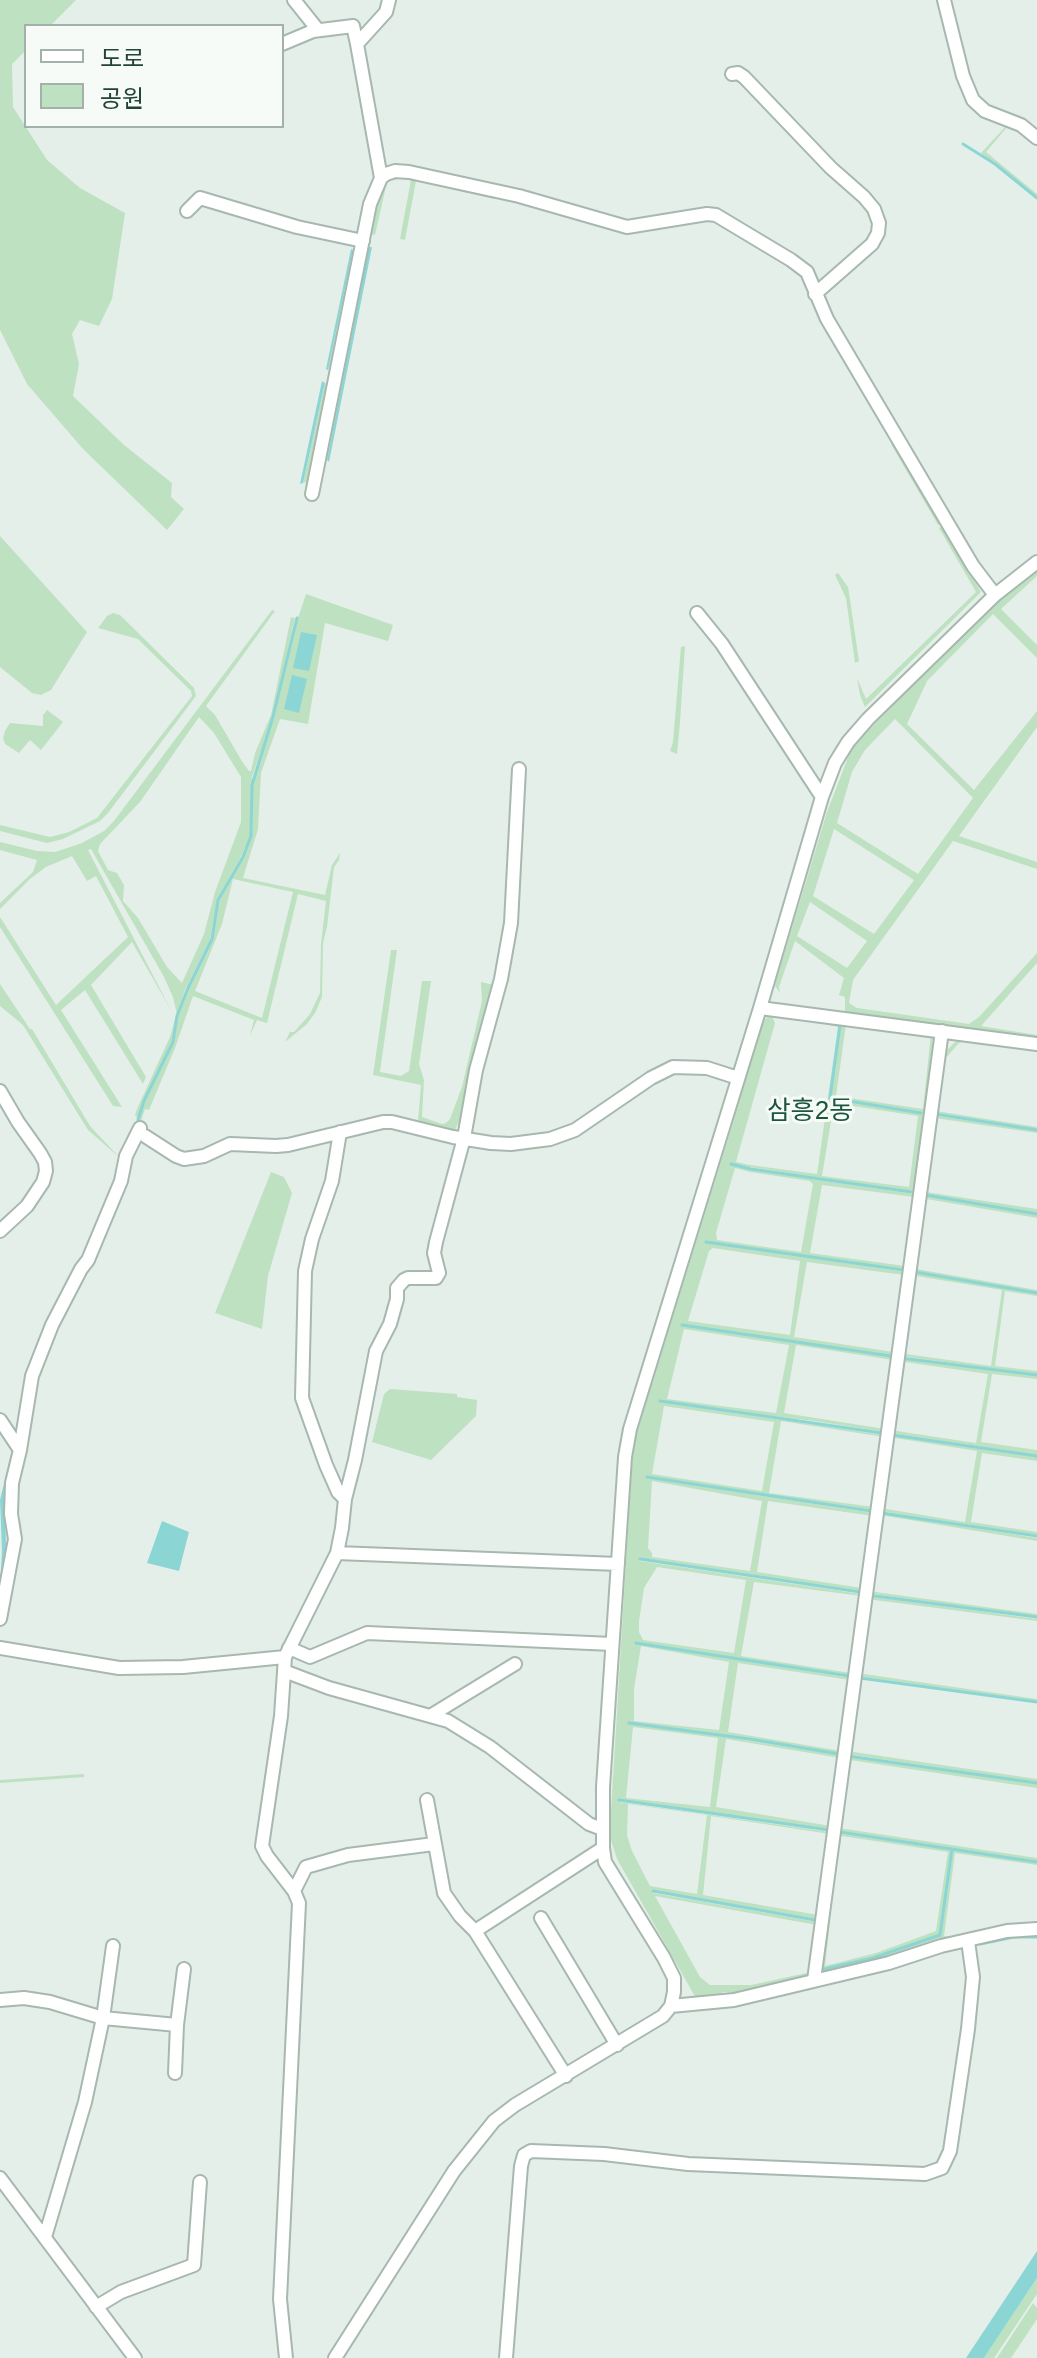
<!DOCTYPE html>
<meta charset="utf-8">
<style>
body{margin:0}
#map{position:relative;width:1037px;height:2358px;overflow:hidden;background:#e5efe9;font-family:Arial,"Noto Sans KR",sans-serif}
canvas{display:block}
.legend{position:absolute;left:24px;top:24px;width:260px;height:104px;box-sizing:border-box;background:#f7fbf8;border:2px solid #a2b1aa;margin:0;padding:10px 14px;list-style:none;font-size:24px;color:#234335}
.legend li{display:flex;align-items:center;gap:16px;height:40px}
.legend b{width:40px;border:2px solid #a2b1aa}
</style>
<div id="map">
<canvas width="1037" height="2358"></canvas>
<ul class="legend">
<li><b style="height:10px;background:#fff"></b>도로</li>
<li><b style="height:22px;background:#bee1c1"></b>공원</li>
</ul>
</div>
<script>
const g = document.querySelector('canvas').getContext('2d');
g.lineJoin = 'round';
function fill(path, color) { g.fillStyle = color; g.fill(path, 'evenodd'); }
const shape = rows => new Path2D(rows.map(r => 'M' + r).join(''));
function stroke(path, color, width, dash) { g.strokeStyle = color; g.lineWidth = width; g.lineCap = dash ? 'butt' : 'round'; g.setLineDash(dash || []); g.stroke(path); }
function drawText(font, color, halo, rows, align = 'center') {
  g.font = font + ' Arial,"Noto Sans KR",sans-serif'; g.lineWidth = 6; g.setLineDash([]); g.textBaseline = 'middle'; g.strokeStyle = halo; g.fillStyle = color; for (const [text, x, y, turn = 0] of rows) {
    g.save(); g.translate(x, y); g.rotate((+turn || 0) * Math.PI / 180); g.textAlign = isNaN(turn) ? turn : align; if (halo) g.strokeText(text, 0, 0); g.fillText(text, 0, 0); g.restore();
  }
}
fill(shape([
 [0,0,76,0,50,26,26,26,26,50,12,64,13,107,47,160,80,188,125,213,112,299,99,326,80,320,72,334,79,364,73,396,124,445,172,483,171,497,184,509,167,530,84,450,27,384,0,330],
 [1009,123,1008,126,986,152,1037,194,1037,197,981,153],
 [402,176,493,194,494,199,416,181,405,240,400,239,411,180,402,178,387,182,375,235,371,234,383,184,385,181],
 [369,247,327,460,324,459,367,248],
 [353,250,355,254,331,367,328,370],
 [325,383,328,386,307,482,303,483],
 [894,442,941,523,938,525,891,444],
 [943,526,981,592,865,707,860,695,857,678,866,699,976,592,939,528],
 [0,536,87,632,51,690,41,695,32,693,0,667],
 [1037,570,1037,576,1001,609,1037,645,1037,658,993,614,927,681,907,724,974,790,1037,711,1037,727,959,836,1037,862,1037,869,953,841,853,980,849,1003,857,1008,969,1024,979,1017,1037,953,1037,963,981,1026,1037,1035,1037,1042,847,1014,845,1012,845,997,839,995,844,978,795,941,779,987,780,993,775,986,776,981,827,812,852,747,980,617,1018,584],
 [895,719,973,798,918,874,837,823,852,772,859,760,865,750],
 [834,829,914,880,874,934,813,896],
 [810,902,867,941,847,968,797,936],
 [838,573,848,587,850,600,859,661,855,663,846,598,835,575],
 [306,594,393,625,388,641,325,623,308,724,280,719,261,773,258,829,243,878,325,895,332,865,340,853,339,860,334,867,327,927,323,943,322,997,315,1013,307,1024,285,1042,290,1032,294,1032,310,1014,320,993,321,944,326,901,298,894,267,1023,257,1020,250,1036,254,1020,193,996,175,1048,149,1110,145,1109,141,1121,139,1120,145,1102,174,1042,178,1017,189,988,212,939,219,900,243,858,252,836,253,785,274,718,298,618],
 [233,879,293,892,262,1018,195,991,222,924],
 [272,610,275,611,206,706,215,715,243,763,249,771,251,771,255,753,271,715,291,617,295,618,273,717,252,777,250,837,241,857,217,899,210,940,185,990,177,1014,173,997,164,977,91,849,88,850,171,1010,132,942,91,985,146,1077,143,1084,85,990,61,1010,122,1107,113,1106,0,927,0,917,56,1005,128,937,96,876,87,881,72,856,46,867,30,879,0,909,0,903,33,872,37,860,0,850,0,842,37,851,55,852,82,843,104,831,114,821],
 [199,717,214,733,241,777,241,822,215,892,204,934,182,983,167,967,138,918,123,901,124,885,117,873,108,870,98,851,100,844,140,802],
 [113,613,120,615,194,688,196,696,108,813,100,821,63,839,47,843,0,831,0,825,50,837,69,832,97,818,192,696,191,691,138,639,98,628,107,616],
 [685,646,680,722,677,754,670,751,673,742,681,647],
 [47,710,63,722,41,750,30,740,19,753,5,744,3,738,5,731,10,723,43,726,43,715],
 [391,950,397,950,380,1072,401,1076,409,1071,422,981,431,981,419,1064,424,1080,422,1117,442,1124,446,1123,450,1119,462,1087,482,1001,481,982,494,985,460,1119,454,1132,418,1121,421,1085,373,1075],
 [0,984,30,1029,32,1029,90,1126,120,1158,88,1130,23,1025,0,1006],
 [771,1013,775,1023,736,1162,750,1165,817,1174,838,1027,782,1015,846,1024,836,1096,923,1109,931,1034,933,1039,914,1192,730,1164,750,1170,914,1194,914,1197,822,1185,810,1253,905,1266,905,1270,705,1242,905,1272,904,1275,807,1262,794,1337,894,1352,893,1355,681,1325,893,1357,893,1360,796,1345,784,1413,885,1429,885,1432,814,1421,659,1402,884,1435,884,1437,781,1421,769,1493,874,1507,873,1510,646,1476,647,1478,873,1513,873,1516,768,1501,757,1572,862,1588,862,1591,640,1558,640,1561,861,1594,861,1596,754,1582,741,1656,851,1673,850,1675,635,1642,850,1678,850,1680,738,1663,728,1732,841,1751,840,1754,724,1735,628,1722,840,1755,840,1758,726,1739,716,1807,831,1826,831,1829,619,1800,619,1802,830,1832,830,1834,711,1816,703,1895,818,1915,817,1919,651,1890,653,1893,817,1922,817,1925,655,1896,700,1977,710,1985,751,1985,811,1972,810,1976,738,1993,724,1992,704,2000,697,2000,617,1859,611,1840,610,1827,632,1463,636,1435,732,1126,762,1023],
 [840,1026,831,1098,920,1113,829,1100],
 [834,1103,918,1116,909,1187,822,1176],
 [735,1168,750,1172,810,1181,813,1184,801,1252,717,1240,716,1233],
 [713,1248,800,1261,790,1335,688,1321,709,1251],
 [684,1329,789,1345,776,1413,667,1399],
 [664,1406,774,1422,762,1491,652,1474],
 [652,1481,762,1501,750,1571,652,1557,652,1553,648,1548],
 [657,1567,746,1580,734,1653,643,1640,639,1632,639,1621,644,1588],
 [641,1646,729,1662,719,1730,634,1721,634,1689],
 [633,1727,718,1738,710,1807,626,1798],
 [628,1804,707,1815,697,1894,650,1886,632,1851,627,1835],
 [176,1016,172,1042,143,1102,138,1119,135,1115,137,1109,170,1037],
 [965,1037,1037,1047,1037,1051,965,1041,959,1043,943,1061,936,1111,1037,1127,1037,1129,931,1112,944,1053,954,1043],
 [931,1115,1037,1131,1037,1133,935,1118,926,1192,1037,1209,1037,1218,921,1198,921,1195,1008,1209,920,1193],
 [271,1172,284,1177,292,1193,268,1276,262,1329,215,1313],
 [910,1268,1037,1290,1037,1292,910,1270],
 [910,1272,1037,1294,1037,1296,1005,1291,995,1366,1037,1371,1037,1374,899,1356,899,1353,991,1366,1002,1290,910,1275],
 [899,1358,1037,1376,1037,1379,992,1374,981,1442,1037,1450,1037,1455,890,1433,890,1430,976,1443,988,1374,898,1361],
 [390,1389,457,1394,457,1397,477,1400,476,1416,431,1460,372,1442,384,1394],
 [889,1435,1037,1457,1037,1461,982,1453,971,1522,1037,1532,1037,1535,880,1511,880,1508,965,1522,977,1451,889,1437],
 [880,1513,1037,1538,1037,1541,880,1515],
 [868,1591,1037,1614,1037,1617,867,1593],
 [868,1596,1037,1619,1037,1621,867,1599],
 [857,1673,1037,1699,1037,1701,856,1676],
 [847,1751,1037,1779,1037,1782,846,1754],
 [846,1756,1037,1784,1037,1788,850,1760],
 [84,1774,84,1777,0,1783,0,1780],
 [839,1828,1037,1858,1037,1861,836,1831],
 [835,1833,951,1850,939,1934,873,1958,820,1973,873,1959,941,1935,953,1850,1037,1863,1037,1865,955,1853,944,1936,951,1937,1006,1924,1037,1922,1037,1926,820,1976,826,1919,830,1921,825,1966,876,1953,936,1931,948,1852,835,1835],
 [1037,2278,1037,2294,1033,2300,994,2358,984,2358],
 [1033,2303,1037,2308,1037,2319,1011,2358,997,2358]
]), '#bee1c1');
fill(shape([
 [369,247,372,247,329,462,327,460],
 [351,249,353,250,328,370,326,369],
 [322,381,325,383,303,483,300,484],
 [301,632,317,635,309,671,293,668],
 [292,675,307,679,299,713,284,709],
 [12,1450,14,1453,5,1499,6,1547,0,1586,2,1551,0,1500],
 [162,1521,189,1532,179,1571,147,1563],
 [1037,2251,1037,2278,1035,2281,984,2358,966,2358]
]), '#8bd6d5');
stroke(shape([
 [963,144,995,164,1037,198],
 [840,1025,830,1098,921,1113],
 [935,1114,1037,1130],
 [138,1120,144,1101,173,1042,177,1016,188,988,212,939,218,900,243,857,251,836,252,785,273,717,297,618],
 [731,1164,751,1169,911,1192],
 [926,1195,1037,1214],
 [706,1242,903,1270],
 [915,1272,1037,1293],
 [682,1325,891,1356],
 [901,1358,1037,1375],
 [660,1401,882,1433],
 [893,1435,1037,1456],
 [647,1477,871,1511],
 [882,1513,1037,1536],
 [640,1559,860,1592],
 [868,1595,1037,1617],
 [636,1643,849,1676],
 [860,1678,1037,1702],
 [629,1723,749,1739,839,1754],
 [848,1756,1037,1783],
 [619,1800,829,1830],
 [839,1832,1037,1862],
 [653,1891,815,1920],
 [980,1944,1014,1937,1037,1937],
 [820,1970,873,1958,940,1935,952,1849]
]), '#8bd6d5', 3);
const minor = shape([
 [294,0,318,30],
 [944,0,963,76,973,100,985,111,1021,125,1037,138],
 [282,44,313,31,353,26,357,44],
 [732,74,738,73,744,77,831,168,864,197,874,209,879,223,878,233,872,244,815,294],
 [381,178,357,44,386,12,389,0],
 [187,211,200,198,297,227,363,241],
 [312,494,370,204,381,178,386,174,395,171,409,172,519,196,627,227,707,214,716,215,791,260,807,272,827,319,973,566,995,595],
 [697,613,722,644,822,797],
 [760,1008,1037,1044],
 [0,1091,18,1122,40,1153,45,1162,46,1171,43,1182,27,1206,0,1231],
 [340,1132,332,1181,312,1239,305,1271,302,1398,326,1465,338,1492,345,1499],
 [145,1136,176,1156,184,1159,204,1156,230,1144,276,1146,288,1145,383,1122,392,1122,453,1137,491,1143,511,1144,550,1139,575,1130,651,1078,673,1067,707,1068,738,1078],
 [0,1420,20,1450,12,1483,11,1514,15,1539,0,1619],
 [20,1450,32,1376,52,1325,81,1269,88,1260,121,1181,126,1156,140,1128],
 [337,1553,618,1564],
 [0,1648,119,1668,183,1667,285,1657],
 [289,1648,310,1657,367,1633,612,1644],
 [284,1671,329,1688,448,1721,490,1747,589,1824,602,1829],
 [430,1716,515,1664],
 [427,1800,444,1893,460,1916,475,1931],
 [294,1891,306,1867,348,1855,434,1844],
 [541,1918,617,2045],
 [814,1980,942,1031],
 [0,2000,24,1998,50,2002,103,2018,177,2025],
 [671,2006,734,2000,889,1963,941,1946,1007,1931,1037,1929],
 [175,2073,177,2025,184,1969],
 [566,2076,475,1931,603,1848],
 [0,2178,135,2358],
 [45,2237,85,2102,103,2018,113,1946],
 [96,2307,121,2292,194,2265,200,2182],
 [286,2358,280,2299,299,1903,294,1891,267,1856,262,1846,281,1716,285,1657,337,1553,342,1528,345,1499,355,1460,376,1351,390,1324,397,1299,397,1288,404,1280,408,1278,436,1278,439,1273,434,1253,436,1242,464,1138,476,1070,501,979,511,923,519,769],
 [335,2358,454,2171,494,2121,515,2105,663,2016,671,2006,674,1992,674,1978,664,1958,605,1862,603,1848,603,1787,625,1457,630,1429,760,1008,822,797,835,763,848,742,868,719,995,595,1037,562],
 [506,2358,521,2166,524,2155,531,2151,604,2154,688,2164,925,2174,942,2168,950,2151,968,2029,973,1977,968,1941]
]);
stroke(minor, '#a7b8af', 16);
stroke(minor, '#fff', 12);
drawText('26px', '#1d563f', '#f7fbf8', [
 ["삼흥2동",810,1112]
]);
</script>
